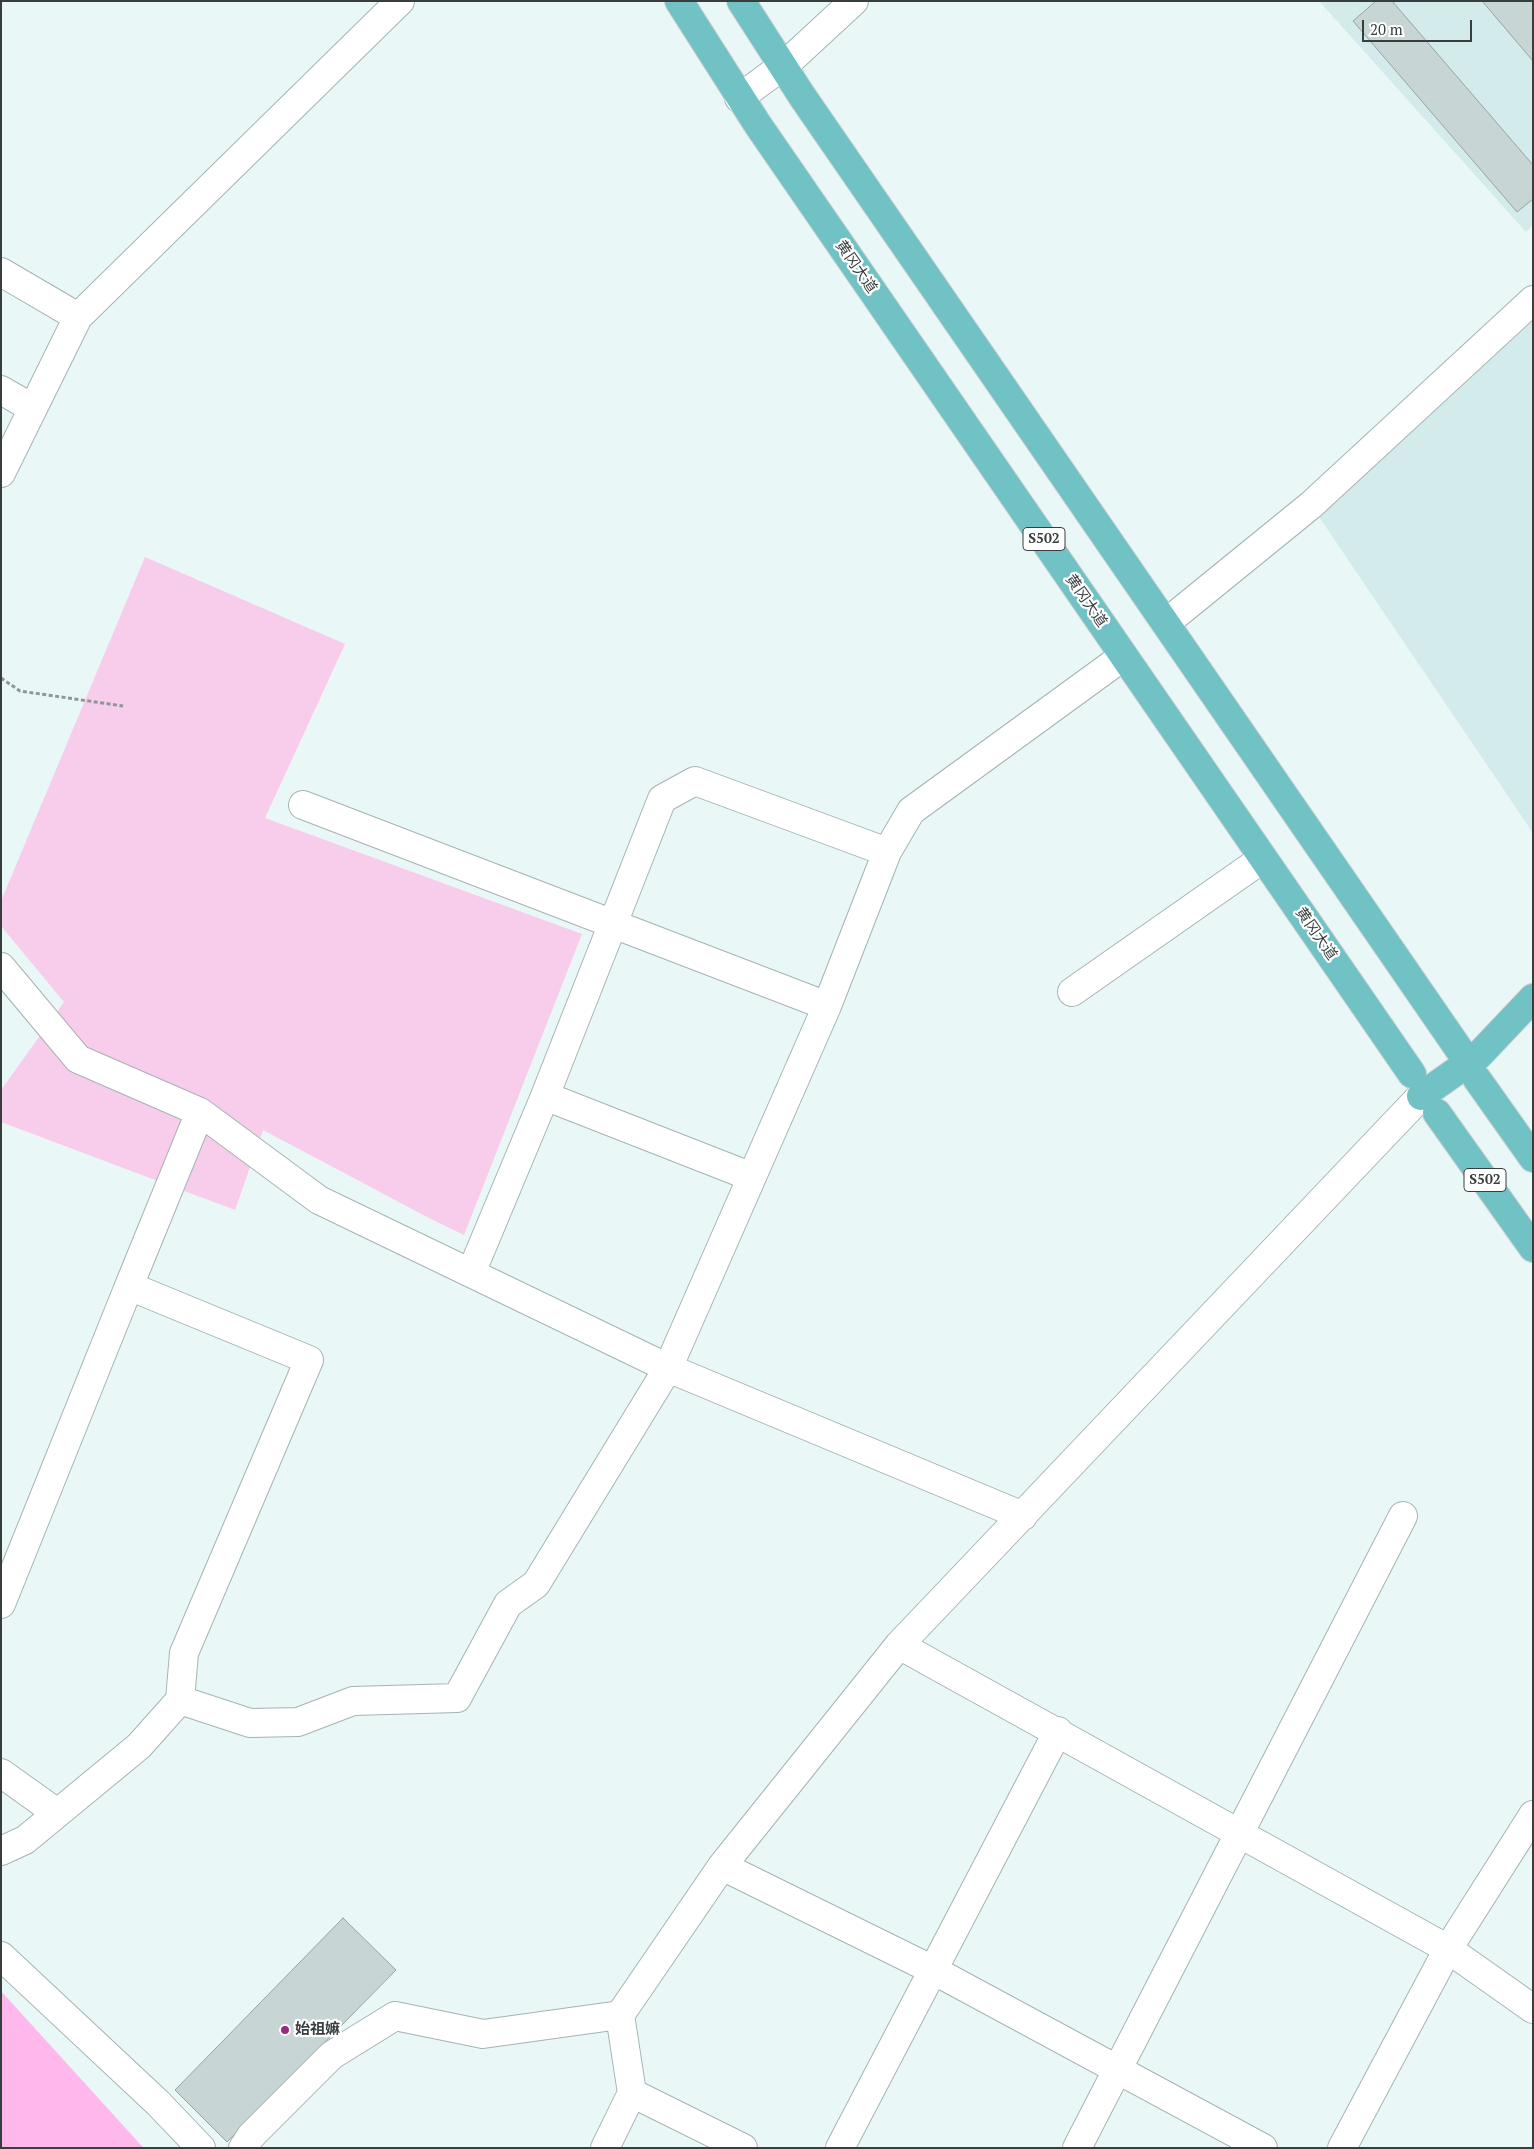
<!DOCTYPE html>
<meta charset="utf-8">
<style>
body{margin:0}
#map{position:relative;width:1534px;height:2149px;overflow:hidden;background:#eaf7f7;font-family:"PT Serif",serif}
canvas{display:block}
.frame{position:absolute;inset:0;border:2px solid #383e3e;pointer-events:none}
.scale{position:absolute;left:1362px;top:20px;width:110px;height:22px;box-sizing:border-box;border:2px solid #383e3e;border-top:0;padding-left:6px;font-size:15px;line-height:18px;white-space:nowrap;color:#383e3e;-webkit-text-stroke:4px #fff;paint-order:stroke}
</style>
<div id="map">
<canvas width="1534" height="2149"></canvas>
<div class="frame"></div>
<div class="scale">20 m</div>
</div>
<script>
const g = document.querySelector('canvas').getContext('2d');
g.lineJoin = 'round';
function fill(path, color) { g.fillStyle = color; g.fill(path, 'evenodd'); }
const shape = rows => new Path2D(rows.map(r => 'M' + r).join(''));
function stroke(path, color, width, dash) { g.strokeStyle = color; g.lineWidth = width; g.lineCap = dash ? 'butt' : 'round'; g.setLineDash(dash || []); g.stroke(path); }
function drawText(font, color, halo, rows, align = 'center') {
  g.font = font + ' "PT Serif","Noto Sans SC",serif'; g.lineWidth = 4.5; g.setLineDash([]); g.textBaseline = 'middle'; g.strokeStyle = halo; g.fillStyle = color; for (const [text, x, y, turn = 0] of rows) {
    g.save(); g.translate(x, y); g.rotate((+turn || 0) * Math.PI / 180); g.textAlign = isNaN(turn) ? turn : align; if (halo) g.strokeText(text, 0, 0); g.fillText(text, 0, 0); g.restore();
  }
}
fill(shape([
 [1319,1,1533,1,1533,225,1526,232],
 [1533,300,1533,833,1311,505]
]), '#d4ebeb');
fill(shape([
 [145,557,345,644,265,818,582,934,464,1235,429,1218,263,1130,235,1210,1,1122,1,1090,64,1002,1,926,1,901]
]), '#f8cceb');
fill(shape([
 [1,1991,140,2144,144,2148,1,2148]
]), '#feb8eb');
const building = shape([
 [1376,1,1392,1,1533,165,1533,199,1517,212,1353,21,1376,1],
 [1482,1,1533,1,1533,61,1482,1],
 [343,1918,396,1970,227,2142,175,2090,343,1918]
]);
fill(building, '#c8d5d5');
stroke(building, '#98a4a4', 1);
const minor = shape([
 [739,98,788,62,854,1],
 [1,272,78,317],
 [1,390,32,408],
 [1,473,78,317,400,1],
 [1172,618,1311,505,1533,300],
 [303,805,827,1006],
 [1,967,78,1059,200,1112,319,1200,668,1368,1023,1516],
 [1072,992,1255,864],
 [545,1096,752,1177],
 [471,1273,545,1096,662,799,695,781,887,852],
 [1,1604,129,1286],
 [899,1645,1448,1949,1533,2009],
 [180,1700,184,1653,309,1360,129,1286,200,1112],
 [1,1773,57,1813],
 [1,1851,25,1840,139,1746,180,1700,250,1723,298,1722,353,1701,457,1698,508,1604,536,1584,668,1368,827,1006,887,852,911,811,1117,661],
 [722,1866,933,1970,1263,2148],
 [1,1956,158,2103,201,2148],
 [632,2093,743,2148],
 [243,2148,251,2136,332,2055,395,2016,483,2034,620,2015,722,1866,899,1645,1421,1096],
 [605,2148,632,2093,620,2015],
 [840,2148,1058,1731],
 [1077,2148,1403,1516],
 [1342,2148,1448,1949,1533,1815]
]);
const major = shape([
 [679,1,758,125,1412,1074],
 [741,1,802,96,1465,1058],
 [1477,1079,1533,1158],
 [1421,1096,1478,1056,1533,998],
 [1437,1113,1533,1248]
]);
stroke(minor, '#a7b3b3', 30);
stroke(major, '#cfd1d1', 30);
stroke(shape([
 [1,678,20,691,123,706]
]), '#8e9797', 3, [4, 2.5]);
stroke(minor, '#fff', 28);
stroke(major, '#70c2c4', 28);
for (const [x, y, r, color] of [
 [285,2030,5,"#9b2985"]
]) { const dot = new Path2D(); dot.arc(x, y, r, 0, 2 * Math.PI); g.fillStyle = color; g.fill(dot); stroke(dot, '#fff', 2); }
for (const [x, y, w] of [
 [1044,539,42],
 [1485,1180,42]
]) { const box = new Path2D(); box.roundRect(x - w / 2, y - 11.5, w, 23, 4); g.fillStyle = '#fff'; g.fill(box); stroke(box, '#383e3e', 1); }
drawText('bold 14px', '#383e3e', null, [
 ["S502",1044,539],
 ["S502",1485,1180]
]);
drawText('15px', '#383e3e', '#fff', [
 ["黄冈大道",856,267,55],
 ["黄冈大道",1086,601,55],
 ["黄冈大道",1316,934,55]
]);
drawText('bold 15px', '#383e3e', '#fff', [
 ["始祖嫲",295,2030]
], 'left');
</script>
